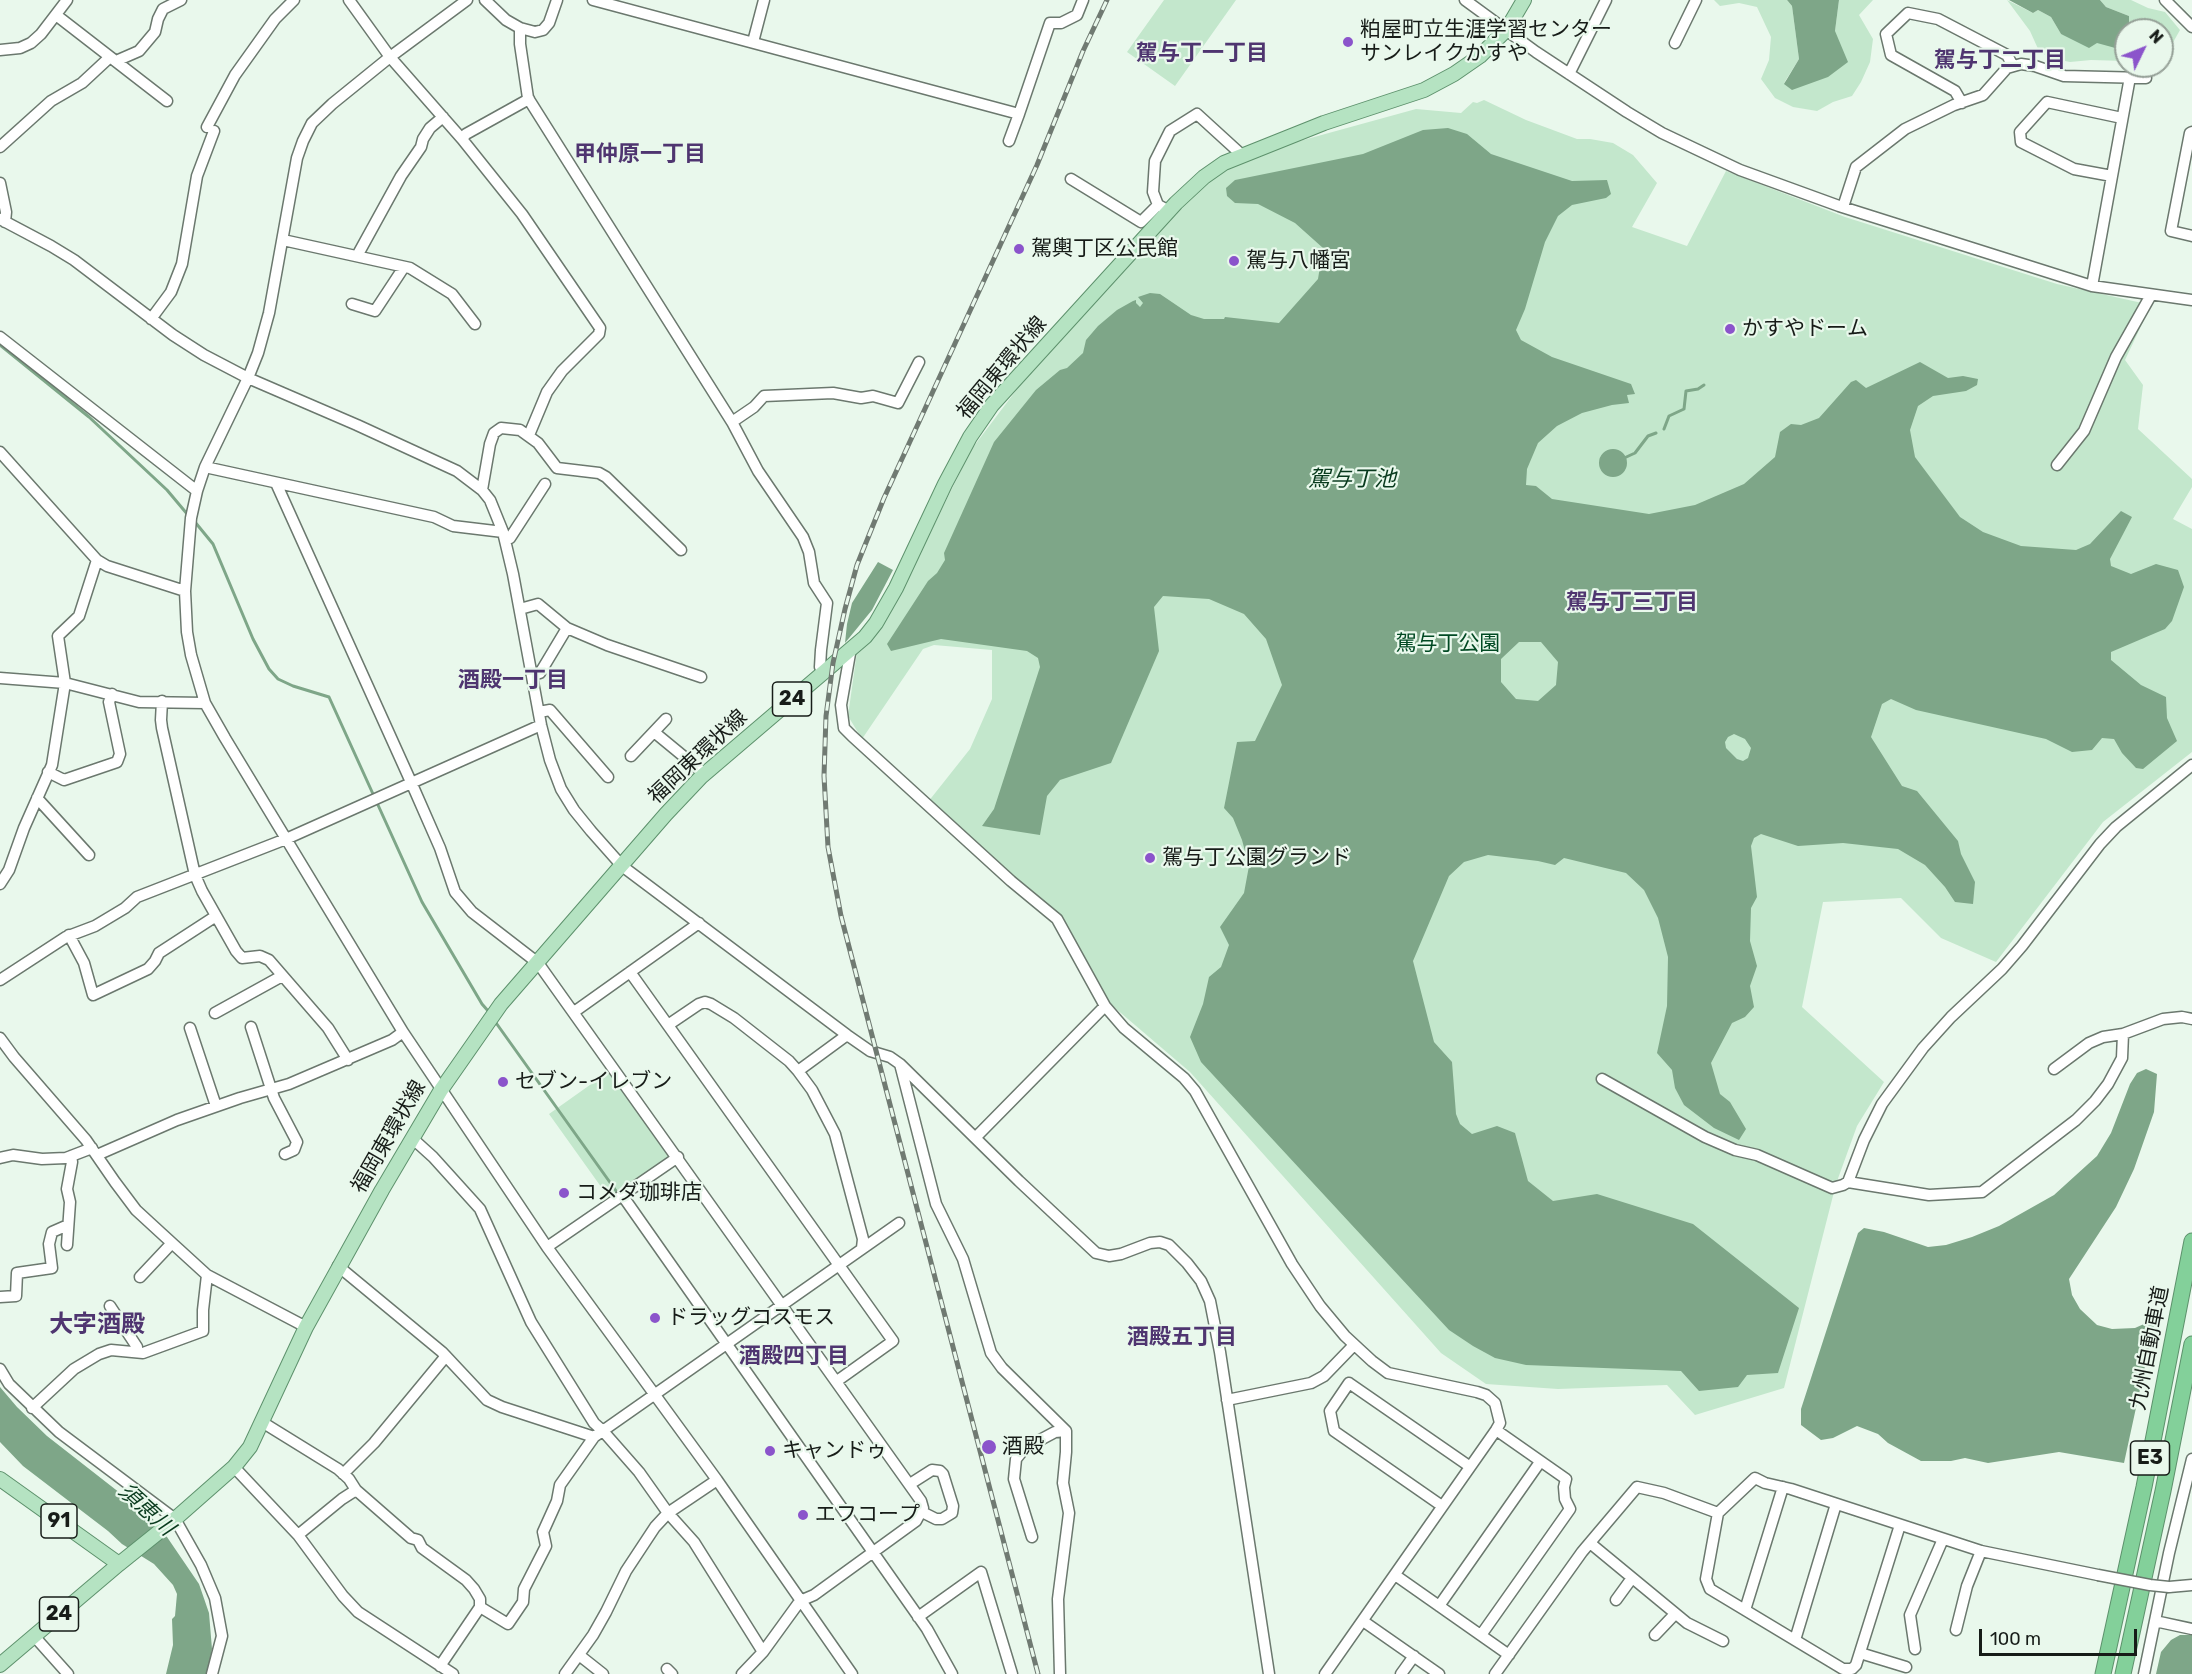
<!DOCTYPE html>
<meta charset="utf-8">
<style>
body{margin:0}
#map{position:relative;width:2192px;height:1674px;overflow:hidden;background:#e9f8ec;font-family:Rubik,sans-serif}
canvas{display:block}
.north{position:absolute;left:2114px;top:18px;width:60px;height:60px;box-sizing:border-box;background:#e9f8ec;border:2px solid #95a097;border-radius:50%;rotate:47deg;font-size:16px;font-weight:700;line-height:24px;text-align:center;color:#171c18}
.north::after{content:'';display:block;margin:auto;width:21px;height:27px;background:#8b54cb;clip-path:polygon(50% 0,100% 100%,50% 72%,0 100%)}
.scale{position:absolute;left:1979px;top:1629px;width:158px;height:27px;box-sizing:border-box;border:3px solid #171c18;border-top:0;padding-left:8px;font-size:18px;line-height:21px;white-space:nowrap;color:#171c18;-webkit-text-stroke:4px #e9f8ec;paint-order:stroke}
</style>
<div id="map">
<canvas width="2192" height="1674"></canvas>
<div class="north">N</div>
<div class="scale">100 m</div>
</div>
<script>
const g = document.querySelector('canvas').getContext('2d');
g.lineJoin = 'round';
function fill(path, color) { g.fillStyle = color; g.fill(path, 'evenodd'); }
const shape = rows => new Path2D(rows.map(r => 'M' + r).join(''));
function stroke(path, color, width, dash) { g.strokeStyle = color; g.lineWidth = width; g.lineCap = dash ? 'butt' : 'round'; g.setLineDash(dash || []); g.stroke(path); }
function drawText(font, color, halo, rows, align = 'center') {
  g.font = font + ' Rubik,"Noto Sans JP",sans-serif'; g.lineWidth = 4.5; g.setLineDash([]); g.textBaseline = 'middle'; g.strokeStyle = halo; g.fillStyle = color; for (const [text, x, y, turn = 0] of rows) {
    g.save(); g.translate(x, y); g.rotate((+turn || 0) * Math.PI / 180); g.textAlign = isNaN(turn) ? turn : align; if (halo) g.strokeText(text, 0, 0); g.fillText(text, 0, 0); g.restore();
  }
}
fill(shape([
 [1164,0,1236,0,1175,86,1127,52],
 [1714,0,1787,0,1792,6,1799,59,1784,83,1835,31,1839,0,1873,0,1859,15,1873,39,1870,62,1861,82,1852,96,1833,102,1817,111,1793,107,1775,98,1761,79,1769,60,1771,37,1757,7,1739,3,1720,6],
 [2007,0,2033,13,2038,10,2051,17,2061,34,2097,43,2119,33,2129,16,2106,7,2100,0,2131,0,2148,8,2165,12,2180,30,2171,46,2162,54,2162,30,2126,30,2126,61,2091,60,2070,62,2050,58,2039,51,2030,31],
 [1484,100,1526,120,1577,139,1590,139,1613,143,1633,155,1657,183,1632,227,1687,246,1726,171,1845,217,2057,284,2151,305,2125,360,2143,385,2138,429,2192,479,2192,487,2173,519,2192,529,2192,752,2103,822,1996,962,1941,938,1901,898,1823,902,1802,1007,1884,1082,1857,1126,1836,1184,1784,1388,1695,1415,1667,1385,1558,1389,1486,1384,1441,1353,1190,1072,1108,1002,1059,918,928,802,970,749,992,699,992,650,934,645,923,649,862,739,848,716,857,652,878,632,900,594,971,450,1033,368,1116,279,1178,208,1224,170,1267,150,1416,109,1461,113,1473,102,1477,103],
 [611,1070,671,1155,609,1198,549,1114]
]), '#c3e7cc');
fill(shape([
 [1787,0,1839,0,1835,31,1848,62,1828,77,1792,90,1784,84,1799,59,1792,6],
 [2009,0,2100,0,2106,7,2129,16,2129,26,2119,33,2123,45,2119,49,2097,43,2089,48,2061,34,2051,17,2038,10,2033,13],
 [1448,128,1467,134,1491,154,1572,181,1607,180,1611,194,1606,198,1572,205,1558,216,1545,242,1525,309,1516,330,1521,340,1552,357,1631,384,1635,394,1627,395,1629,403,1612,405,1582,413,1557,426,1538,443,1527,469,1526,485,1536,486,1552,499,1649,514,1695,505,1744,484,1775,457,1780,432,1791,424,1801,425,1819,418,1851,382,1856,380,1866,388,1920,362,1948,378,1963,376,1978,379,1977,385,1966,391,1933,396,1918,406,1910,430,1915,457,1960,517,1983,532,2021,546,2076,550,2090,544,2121,511,2132,517,2110,559,2111,566,2131,574,2156,564,2178,570,2184,587,2172,621,2165,629,2111,652,2111,660,2141,685,2166,697,2167,718,2177,741,2143,769,2136,768,2122,753,2114,739,2102,738,2092,750,2072,752,2046,739,1916,710,1891,699,1882,704,1871,737,1902,786,1917,791,1958,841,1961,854,1975,882,1973,904,1955,902,1945,887,1925,865,1898,849,1843,843,1798,846,1761,834,1754,838,1751,846,1757,897,1751,908,1750,941,1757,966,1750,986,1754,1007,1745,1017,1732,1023,1711,1063,1720,1094,1730,1102,1746,1129,1739,1140,1714,1128,1684,1105,1675,1088,1672,1070,1657,1053,1667,1006,1668,957,1658,918,1644,890,1626,873,1564,858,1555,865,1538,861,1488,855,1464,862,1449,876,1413,961,1434,1042,1452,1062,1456,1114,1460,1124,1472,1134,1497,1126,1515,1133,1528,1181,1553,1201,1597,1194,1693,1224,1799,1308,1778,1373,1747,1375,1738,1387,1699,1391,1681,1371,1526,1365,1495,1358,1473,1346,1449,1330,1201,1062,1190,1037,1203,1004,1209,977,1221,967,1229,945,1220,927,1244,893,1249,866,1242,840,1233,818,1224,808,1237,742,1255,741,1282,685,1266,639,1244,614,1209,599,1163,596,1154,607,1159,651,1111,763,1060,780,1047,796,1040,835,982,826,994,809,1040,667,1038,658,1027,651,941,639,891,651,887,644,928,581,937,573,945,560,944,553,994,442,1036,390,1060,370,1067,368,1083,353,1086,340,1098,326,1117,310,1133,301,1136,300,1136,303,1140,307,1143,303,1138,297,1150,293,1160,294,1191,315,1204,319,1224,319,1225,317,1279,323,1318,279,1323,248,1295,223,1258,204,1235,203,1227,196,1226,188,1235,180,1363,154,1423,130],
 [1519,642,1541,642,1558,662,1556,685,1538,701,1516,699,1501,682,1501,659],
 [1734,734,1745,739,1751,748,1748,758,1743,761,1737,759,1726,748,1725,742,1728,737],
 '1599 463a14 14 0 1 1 28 0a14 14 0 1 1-28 0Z',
 [878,562,893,570,872,610,845,643,847,624,852,603],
 [2146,1069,2157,1074,2154,1112,2134,1169,2116,1207,2069,1279,2072,1295,2080,1309,2097,1325,2112,1329,2135,1328,2144,1324,2154,1325,2124,1463,2059,1452,1988,1463,1965,1458,1951,1461,1921,1461,1888,1443,1878,1434,1857,1426,1833,1438,1821,1440,1801,1425,1801,1409,1858,1233,1864,1228,1884,1232,1928,1247,1946,1245,1972,1237,1999,1226,2054,1195,2097,1156,2111,1133,2130,1084,2137,1073],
 [0,1387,17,1407,47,1436,152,1518,167,1537,199,1584,209,1613,212,1649,207,1674,166,1674,173,1645,172,1619,175,1616,177,1594,173,1585,154,1564,122,1544,108,1531,23,1466,0,1442],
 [2180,1635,2192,1635,2192,1674,2156,1674,2161,1652,2171,1640]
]), '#7ea688');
stroke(shape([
 [0,345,89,417,167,490,188,515],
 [1664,429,1669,416,1684,409,1686,391,1698,389,1704,385],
 [1622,459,1635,453,1648,436,1656,433],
 [195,522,213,544,253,639,269,669,278,679,293,686,329,697,422,902,482,1004,489,1012],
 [494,1020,619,1195]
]), '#7ea688', 3);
const minor = shape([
 [349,0,390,57,462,139,522,214,600,328,599,334,562,371,547,392,529,435],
 [467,0,390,57,332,104,312,123,303,141,297,158,269,313,258,353,248,378,205,467,197,491,191,518,185,591,187,632,191,655,205,703,225,738,403,1032,547,1247,717,1480,852,1674],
 [485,0,506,20,520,28,535,32,543,30,549,23,557,0],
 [593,0,1019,114,1050,23,1061,23,1077,15,1083,0],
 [1465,0,1536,52,1627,112,1662,133,1740,170,1839,206,2092,286,2192,300],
 [2165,0,2192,27],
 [56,15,167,101],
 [520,28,520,44,528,98,732,422,758,471,803,537,809,552,814,583,827,603,821,650,820,667,823,672],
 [753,42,764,0],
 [1675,43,1696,0],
 [0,50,20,48,31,43,41,34,67,0],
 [116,61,139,51,155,32,158,19,163,9,181,0],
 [1569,74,1606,0],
 [1962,103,1955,91,1891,55,1886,34,1908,13,1938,19,2007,55,2013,66],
 [207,127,235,75,275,19,294,0],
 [2192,132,2190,133,2171,231,2192,236],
 [462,139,466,134,529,99],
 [1009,141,1019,114],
 [0,147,51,101,82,83,110,57],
 [2112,176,2074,169,2021,142,2020,132,2047,102,2122,118],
 [1071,179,1141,222,1158,205],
 [0,183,6,212,5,222],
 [1843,207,1856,167,1905,129,1954,105,1983,95,2007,68,2021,64,2035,66,2064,76,2146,78],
 [1169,211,1158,205,1153,192,1155,161,1170,131,1197,114,1243,156],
 [0,219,51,246,74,260,173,335,204,355,248,378,357,425,457,471,482,490,490,500,503,532,513,574,541,725,550,760,561,789,574,810,591,831,622,866,847,1035,870,1051,890,1057,900,1064,1019,1181,1096,1253,1109,1256,1121,1254,1150,1243,1160,1242,1169,1245,1187,1263,1201,1281,1210,1301,1220,1352,1269,1674],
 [283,240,410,268,452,294,475,324],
 [357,256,401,176,421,147,423,139,430,128,443,117],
 [2092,286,2130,77],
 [352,304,375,311,404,267],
 [151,319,171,292,182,264,197,176,214,131],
 [0,337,197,491],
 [732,422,754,407,764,396,833,393,861,398,873,396,898,403,919,362],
 [0,452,97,560,107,566,185,591],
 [2057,465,2084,431,2116,357,2151,295],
 [205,467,434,517,453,526,503,532],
 [276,483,411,782,440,848,455,892,472,912,538,963,921,1501,923,1508,916,1521,814,1595,800,1601,763,1652,742,1674],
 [482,490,490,444,494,433,501,428,520,430,538,443,557,468,599,473,606,477,681,550],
 [505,540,510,538,545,484],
 [520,609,538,604,567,628,607,645,701,677],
 [851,648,841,705,844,728,852,736,1011,881,1057,919,1105,1006,1124,1028,1184,1078,1195,1091,1292,1264,1320,1306,1345,1336,1372,1361,1388,1373,1477,1392,1486,1395,1495,1403,1500,1423,1496,1430,1325,1674],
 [532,675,540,673,567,628],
 [0,678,65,683,139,702,205,703],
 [162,701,161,720,162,728,195,875,202,891,236,951,242,958,260,956,269,960,328,1028,348,1060],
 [539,712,550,710,608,777],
 [654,732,705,774],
 [631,756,666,719],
 [48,772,64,780,117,762,120,754,109,702,112,694],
 [37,798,89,855],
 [0,884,9,870,24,828,52,765,65,683,58,636,79,616,97,560],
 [69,935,84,963,93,995,148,969,155,961,159,953,216,916],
 [630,972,893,1341,837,1381],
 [0,980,66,937,95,926,125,908,137,897,286,839,541,725],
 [574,1012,699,923],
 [215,1013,282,976],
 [668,1025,699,1004,705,1002,711,1004,734,1018,789,1061,798,1071,812,1090,835,1134,863,1239,862,1248],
 [251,1027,274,1098,297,1142,294,1150,285,1154],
 [190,1028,216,1106],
 [0,1038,14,1057,86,1140,115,1182,136,1210,161,1233,207,1275,306,1327],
 [900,1064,936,1204,963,1259,991,1353,1002,1368,1066,1431,1066,1452,1063,1483,1069,1513,1058,1599,1060,1674],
 [2054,1069,2089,1043,2103,1037,2123,1034],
 [798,1071,847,1035],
 [1602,1079,1705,1137,1735,1150,1757,1155,1832,1188,1843,1185,1848,1182,1864,1140,1882,1104,1923,1048,1951,1017,2002,969,2022,946,2100,844,2116,827,2192,765],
 [976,1137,1105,1006],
 [412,1138,433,1157,480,1209,531,1322,594,1423,603,1431,639,1472,668,1513,694,1542,763,1652],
 [97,1155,177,1120,240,1098,289,1084,392,1040,403,1032],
 [0,1158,13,1155,42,1159,66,1158,92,1148],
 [1848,1182,1929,1195,1982,1192,2076,1120,2095,1101,2108,1084,2122,1058,2123,1034,2163,1019,2182,1017,2192,1019],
 [622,1195,927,1629,952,1674],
 [67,1245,70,1202,67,1189,72,1162,71,1156],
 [547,1247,678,1157],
 [338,1266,442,1352,487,1400,502,1407,594,1437,899,1223],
 [140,1277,172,1243],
 [0,1297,16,1296,17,1273,52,1268,49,1244,52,1232,68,1225],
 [110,1306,137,1347,137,1352],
 [0,1369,9,1384,59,1432,175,1519,201,1565,215,1598,222,1636,212,1674],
 [1227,1400,1311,1383,1324,1376,1354,1345],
 [32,1408,74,1369,99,1354,111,1350,143,1353,203,1331,203,1310,207,1275],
 [262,1422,338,1469,349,1479,356,1490,411,1538,418,1540,422,1548,466,1580,474,1589,480,1599,480,1607,440,1666],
 [234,1467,298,1535,343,1596,358,1612,453,1674],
 [343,1474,374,1443,446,1356],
 [910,1484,932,1470,940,1471,943,1474,953,1506,952,1513,942,1519,936,1519,922,1512],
 [1442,1506,1334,1431,1330,1411,1349,1383,1469,1466],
 [1718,1513,1706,1579,1710,1589,1843,1669,1852,1669,1856,1665,1900,1525],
 [298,1535,342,1499,356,1490],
 [1032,1537,1014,1479,1016,1459,1025,1448,1055,1432,1066,1431],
 [1590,1543,1687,1623,1723,1641],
 [1395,1575,1509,1655],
 [2169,1587,2192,1585],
 [1616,1600,1632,1578],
 [1439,1606,1540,1462],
 [480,1607,508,1624,523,1602,524,1589,546,1546,543,1532,557,1501,560,1485,594,1437],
 [1745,1610,1783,1487],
 [918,1617,981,1572,1012,1674],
 [1363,1621,1439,1674],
 [2155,1621,2192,1629],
 [1956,1630,1967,1586,1981,1551],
 [1481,1635,1570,1509,1565,1499,1564,1487,1566,1479,1496,1430],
 [1655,1635,1675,1614],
 [34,1636,68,1674],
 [1795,1640,1836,1504],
 [1915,1649,1910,1615,1943,1539],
 [1860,1653,1906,1667],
 [579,1655,603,1674],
 [667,1669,672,1674],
 [565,1674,593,1635,606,1612,626,1571,655,1527,668,1513,717,1480],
 [1401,1674,1414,1656],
 [1495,1674,1582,1552,1637,1487,1664,1493,1718,1513,1755,1478,1765,1483,1791,1489,1981,1551,2098,1575],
 [2144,1674,2169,1553,2192,1459]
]);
const major = shape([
 [0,1479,119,1564],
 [0,1665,119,1564,175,1519,234,1467,250,1447,306,1327,382,1190,441,1090,501,1004,666,814,701,777,865,637,876,623,896,588,945,484,970,437,992,405,1176,203,1204,177,1224,163,1324,123,1424,90,1454,74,1480,56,1507,29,1524,0]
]);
const highway = shape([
 [2103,1674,2144,1487,2192,1241],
 [2123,1674,2163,1491,2192,1344]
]);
stroke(minor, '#6b786e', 13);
stroke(major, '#5d916c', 16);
stroke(highway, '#5d916c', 17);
stroke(minor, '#fff', 10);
stroke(major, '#b5e3c2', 14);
stroke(highway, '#83d09a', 15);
const rail = shape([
 [1038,1674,841,916,828,847,824,776,826,716,833,663,845,609,857,565,884,498,1037,165,1083,51,1107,0]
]);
stroke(rail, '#707a72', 5);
stroke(rail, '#e9f8ec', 3, [9]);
const minorBridge = shape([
 [2098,1575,2150,1585,2169,1587]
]);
stroke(minorBridge, '#6b786e', 13, []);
stroke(minorBridge, '#fff', 10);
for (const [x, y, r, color] of [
 [1348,42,6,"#8b54cb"],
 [1019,249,6,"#8b54cb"],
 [1234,261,6,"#8b54cb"],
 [1730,329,6,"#8b54cb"],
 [1150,858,6,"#8b54cb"],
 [503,1082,6,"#8b54cb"],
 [564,1193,6,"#8b54cb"],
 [655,1318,6,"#8b54cb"],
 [989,1447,8,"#8b54cb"],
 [770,1451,6,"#8b54cb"],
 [803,1515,6,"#8b54cb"]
]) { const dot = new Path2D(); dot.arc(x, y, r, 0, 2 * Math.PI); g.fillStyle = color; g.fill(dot); stroke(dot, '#e9f8ec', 2); }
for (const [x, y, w] of [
 [792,699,39],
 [2150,1458,39],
 [59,1521,36],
 [59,1614,39]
]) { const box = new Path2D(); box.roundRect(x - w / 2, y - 17, w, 34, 4.5); g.fillStyle = '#e9f8ec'; g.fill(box); stroke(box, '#171c18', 1.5); }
drawText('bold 20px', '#171c18', null, [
 ["24",792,699],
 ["E3",2150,1458],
 ["91",59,1521],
 ["24",59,1614]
]);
drawText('21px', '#171c18', '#e9f8ec', [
 ["粕屋町立生涯学習センター",1360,30],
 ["サンレイクかすや",1360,54],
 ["駕輿丁区公民館",1031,249],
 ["駕与八幡宮",1246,261],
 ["かすやドーム",1742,329],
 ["駕与丁公園グランド",1162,858],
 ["セブン-イレブン",515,1082],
 ["コメダ珈琲店",576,1193],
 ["ドラッグコスモス",667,1318],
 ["酒殿",1002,1447],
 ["キャンドゥ",782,1451],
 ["エフコープ",815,1515]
], 'left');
drawText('21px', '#171c18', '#e9f8ec', [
 ["福岡東環状線",1002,368,-50],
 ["福岡東環状線",698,757,-43],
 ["福岡東環状線",389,1137,-60],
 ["九州自動車道",2150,1348,-79]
]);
drawText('21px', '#014923', '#e9f8ec', [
 ["駕与丁公園",1448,644]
]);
drawText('bold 22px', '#4f3570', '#e9f8ec', [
 ["駕与丁一丁目",1202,54],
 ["駕与丁二丁目",2000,61],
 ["甲仲原一丁目",640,155],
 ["駕与丁三丁目",1632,603],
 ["酒殿一丁目",513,681],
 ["酒殿五丁目",1182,1338],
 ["酒殿四丁目",794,1357]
]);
drawText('italic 22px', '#083a1d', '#e9f8ec', [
 ["駕与丁池",1352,480],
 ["須恵川",146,1510,42]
]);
drawText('bold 24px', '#4f3570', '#e9f8ec', [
 ["大字酒殿",97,1325]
]);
</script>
